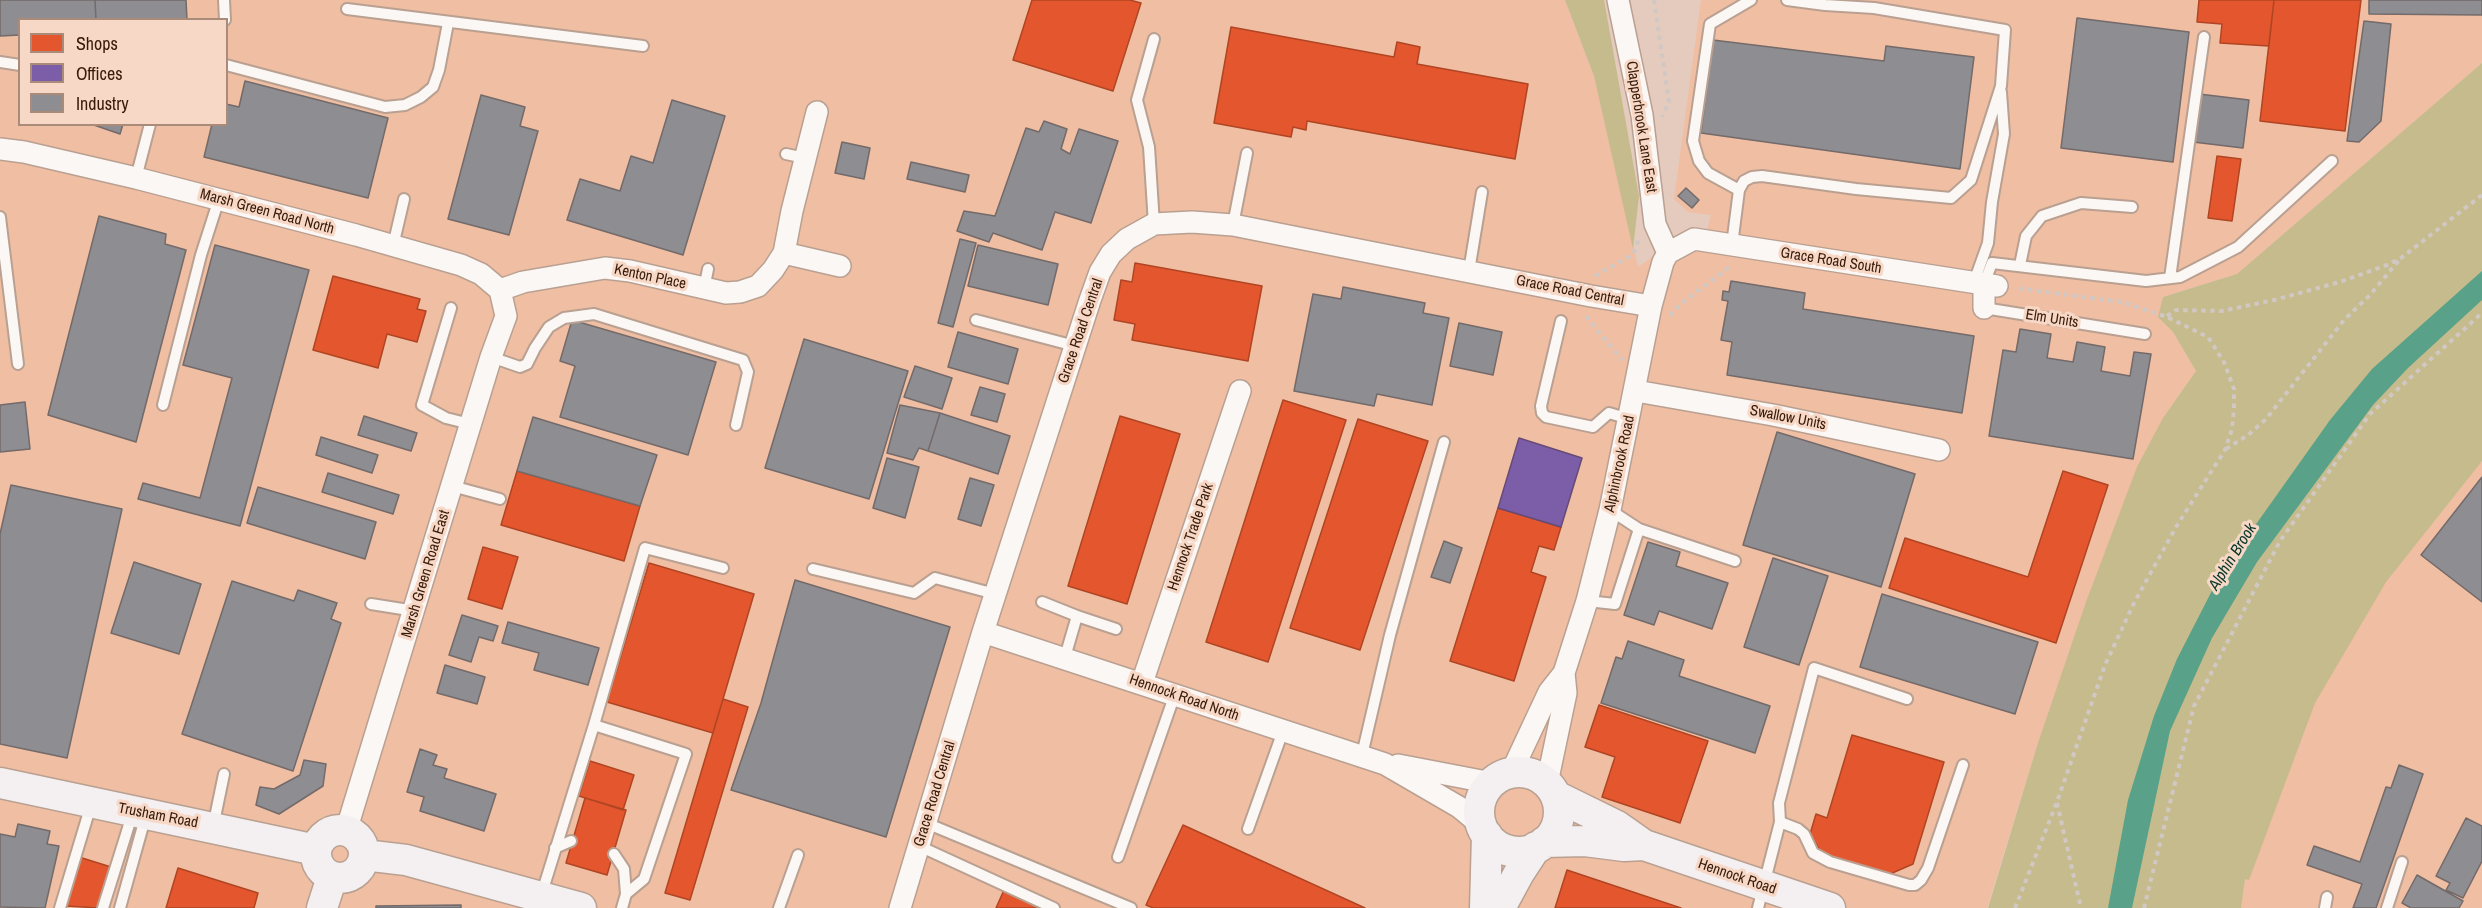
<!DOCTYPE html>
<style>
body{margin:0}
#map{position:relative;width:2482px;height:908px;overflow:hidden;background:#e5cbbd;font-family:"Archivo Narrow",sans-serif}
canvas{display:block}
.legend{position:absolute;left:18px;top:18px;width:210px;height:108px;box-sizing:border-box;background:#f7d7c5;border:2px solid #aa8b79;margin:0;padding:8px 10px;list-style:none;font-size:18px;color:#371a08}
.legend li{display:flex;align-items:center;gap:12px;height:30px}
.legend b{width:30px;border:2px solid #aa8b79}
</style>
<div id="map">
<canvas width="2482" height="908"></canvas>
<ul class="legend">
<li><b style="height:16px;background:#e4572e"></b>Shops</li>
<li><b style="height:16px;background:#7b5ea7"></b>Offices</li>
<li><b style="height:16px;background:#8d8d92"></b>Industry</li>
</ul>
</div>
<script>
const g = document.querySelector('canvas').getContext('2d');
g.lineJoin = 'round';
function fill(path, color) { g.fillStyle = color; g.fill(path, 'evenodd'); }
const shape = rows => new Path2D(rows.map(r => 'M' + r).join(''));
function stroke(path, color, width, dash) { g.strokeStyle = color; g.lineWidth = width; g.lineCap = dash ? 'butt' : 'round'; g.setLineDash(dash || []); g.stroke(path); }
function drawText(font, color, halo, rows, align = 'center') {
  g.font = font + ' "Archivo Narrow",sans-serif'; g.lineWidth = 6; g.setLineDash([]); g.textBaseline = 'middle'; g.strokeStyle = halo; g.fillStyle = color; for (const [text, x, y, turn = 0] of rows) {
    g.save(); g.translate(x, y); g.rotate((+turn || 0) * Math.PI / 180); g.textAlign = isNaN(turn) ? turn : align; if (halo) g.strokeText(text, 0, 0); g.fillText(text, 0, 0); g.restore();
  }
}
fill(shape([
 [0,0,1565,0,1594,76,1638,267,1690,231,1707,231,1711,215,1688,212,1674,199,1701,0,2482,0,2482,63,2237,274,2163,297,2158,317,2173,332,2196,371,2163,418,2037,746,1987,908,0,908],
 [20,20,226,20,226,124,20,124],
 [2482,461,2482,908,2241,908,2253,821,2375,580]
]), '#efbea3');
fill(shape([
 [1565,0,1604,0,1639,196,1633,249,1594,76],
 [2482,63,2482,461,2386,582,2315,703,2249,880,2245,879,2241,908,1988,908,2037,746,2086,602,2137,467,2163,418,2196,371,2173,332,2158,317,2163,297,2237,274]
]), '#c5bb8c');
fill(shape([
 [2482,271,2482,300,2408,368,2373,405,2257,562,2212,638,2170,731,2132,908,2108,908,2128,800,2154,716,2177,659,2220,575,2330,420,2372,369]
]), '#59a188');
const shops = shape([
 [1032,0,1130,0,1141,3,1113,91,1013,60,1032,0],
 [2199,0,2274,0,2269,46,2220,43,2222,24,2197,22,2199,0],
 [2274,0,2361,0,2345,131,2260,121,2274,0],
 [1231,27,1394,57,1397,42,1420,47,1417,64,1528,84,1515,159,1307,121,1306,130,1293,127,1291,137,1214,123,1231,27],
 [2217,156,2241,159,2232,221,2208,218,2217,156],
 [1135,263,1262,286,1248,361,1132,340,1135,324,1114,320,1121,280,1132,282,1135,263],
 [333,276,420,299,417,309,426,311,417,342,387,334,378,368,313,350,333,276],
 [1283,400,1346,420,1268,662,1206,642,1283,400],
 [1120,416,1180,434,1127,604,1068,586,1120,416],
 [1358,419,1428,441,1360,650,1290,628,1358,419],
 [517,471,640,506,624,561,501,525,517,471],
 [2063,471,2108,485,2056,643,1889,588,1905,538,2028,577,2063,471],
 [1498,508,1561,527,1554,550,1539,546,1531,572,1546,577,1514,681,1450,661,1498,508],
 [483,547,518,557,502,609,468,599,483,547],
 [649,563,754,594,713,733,607,702,649,563],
 [723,699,748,707,690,900,665,893,723,699],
 [1599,705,1708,741,1680,823,1602,797,1615,757,1585,747,1599,705],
 [1852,735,1944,762,1913,864,1890,874,1822,854,1810,834,1816,814,1827,818,1852,735],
 [590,761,634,775,623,810,579,796,590,761],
 [585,798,626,810,607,875,566,863,585,798],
 [1183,825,1365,908,1153,908,1146,905,1183,825],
 [79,857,111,867,99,908,66,906,79,857],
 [178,868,258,893,254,908,166,908,178,868],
 [1567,870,1681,908,1555,908,1567,870],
 [1004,890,1043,908,996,908,1004,890]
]);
fill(shops, '#e4572e');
stroke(shops, '#b04523', 1.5);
const offices = shape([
 [1519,438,1582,458,1561,527,1498,508,1519,438]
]);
fill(offices, '#7b5ea7');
stroke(offices, '#674a77', 1.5);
const industry = shape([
 [0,0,95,0,96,20,20,20,20,35,0,36,0,0],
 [95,0,186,0,187,20,96,20,95,0],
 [2369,0,2482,0,2482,15,2369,14,2369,0],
 [2077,18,2189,32,2173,162,2061,148,2077,18],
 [2364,21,2391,24,2381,121,2359,142,2347,141,2364,21],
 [1713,40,1884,61,1886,46,1974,57,1960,169,1701,133,1713,40],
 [245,81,388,118,368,198,204,157,212,124,226,124,226,104,239,107,245,81],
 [2199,94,2249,100,2243,148,2193,142,2199,94],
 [481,95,525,107,520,126,538,131,509,235,448,219,481,95],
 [672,100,725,116,683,255,567,220,580,179,620,191,631,156,653,163,672,100],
 [1044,121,1067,129,1061,149,1070,154,1079,129,1118,141,1091,223,1055,212,1042,250,993,233,989,242,957,231,964,211,995,216,1026,128,1039,132,1044,121],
 [91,124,123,124,120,134,91,124],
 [842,142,870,148,864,179,835,173,842,142],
 [911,162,969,175,965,192,907,179,911,162],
 [1686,188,1699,200,1692,208,1678,196,1686,188],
 [99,216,166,234,165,244,186,250,136,442,48,415,99,216],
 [960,239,976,243,953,327,938,323,960,239],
 [215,245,309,270,240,526,138,499,143,483,200,498,232,378,183,365,215,245],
 [978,245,1058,264,1048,305,968,286,978,245],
 [1731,281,1805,293,1803,309,1974,336,1962,413,1727,375,1732,342,1721,340,1728,301,1722,300,1723,291,1729,292,1731,281],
 [1343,287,1425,303,1423,313,1449,318,1432,405,1377,394,1374,406,1294,391,1313,294,1341,299,1343,287],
 [572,320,716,362,688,455,560,417,575,366,560,361,572,320],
 [1459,323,1502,332,1493,375,1450,366,1459,323],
 [2020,329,2051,334,2047,358,2073,362,2077,342,2105,347,2101,371,2130,376,2134,352,2151,354,2133,459,1989,436,2003,350,2016,352,2020,329],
 [958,332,1018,349,1008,384,948,367,958,332],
 [804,339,908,371,869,499,765,468,804,339],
 [915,366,952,378,942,409,904,397,915,366],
 [980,387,1005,394,997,422,971,415,980,387],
 [25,402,30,449,0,452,0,405,25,402],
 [900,405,940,413,928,451,919,448,913,460,887,453,900,405],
 [940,413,1010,436,998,474,928,451,940,413],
 [364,416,417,433,411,451,358,435,364,416],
 [533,417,657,455,640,506,517,471,533,417],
 [1777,432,1915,474,1881,587,1743,545,1777,432],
 [321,437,378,455,372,473,316,455,321,437],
 [887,458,919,467,905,518,873,508,887,458],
 [328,473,399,495,393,514,322,492,328,473],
 [2482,477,2482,602,2421,555,2482,477],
 [970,478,994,485,981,526,958,519,970,478],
 [11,485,122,509,67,758,0,744,0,534,11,485],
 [258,487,376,522,365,559,247,523,258,487],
 [1444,541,1462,548,1450,583,1431,577,1444,541],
 [1648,542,1680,552,1676,566,1728,583,1712,629,1659,611,1654,625,1624,615,1648,542],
 [1773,558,1828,576,1799,665,1744,647,1773,558],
 [134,562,201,584,179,654,111,633,134,562],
 [795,580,950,627,886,837,731,790,761,703,795,580],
 [232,581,294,601,298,590,337,603,331,619,341,623,293,771,182,734,232,581],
 [1882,594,2038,642,2015,714,1860,667,1882,594],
 [462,615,498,626,493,641,479,637,471,662,449,655,462,615],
 [508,622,599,648,588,685,534,670,539,653,502,643,508,622],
 [1628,641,1684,660,1679,676,1770,706,1755,753,1601,703,1616,657,1622,659,1628,641],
 [445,665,485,677,477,704,437,693,445,665],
 [420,749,437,755,433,765,447,769,444,778,496,794,484,831,420,811,424,797,407,792,420,749],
 [304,760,326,764,323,786,279,814,256,805,260,787,274,789,300,775,304,760],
 [2399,765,2423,774,2376,908,2353,908,2362,884,2307,865,2314,846,2360,862,2386,787,2391,788,2399,765],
 [2466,818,2482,826,2482,861,2463,898,2446,890,2450,883,2436,876,2466,818],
 [18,824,50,831,47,844,59,846,45,908,0,907,0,834,15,837,18,824],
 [2417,875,2463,901,2459,908,2411,908,2402,903,2417,875],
 [461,905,461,908,376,908,376,906,461,905]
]);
fill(industry, '#8d8d92');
stroke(industry, '#736a69', 1.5);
const lane = shape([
 [224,0,225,20],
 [347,9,643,46],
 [1154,39,1137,100,1149,147,1154,224],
 [0,62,20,65],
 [226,65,385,107,405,105,421,97,433,87,439,70,448,23],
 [786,154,805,158],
 [136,178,150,124],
 [1739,190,1708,173,1699,161,1693,141,1710,24,1751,0],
 [0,217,18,364],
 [1233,225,1247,153],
 [1732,245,1739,190,1744,181,1752,177,1762,176,1856,189,1951,198,1971,180,2001,86,2005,30,1874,8,1825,5,1787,0],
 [393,246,404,199],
 [2020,265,2026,236,2042,216,2081,203,2132,207],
 [1469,271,1482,192],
 [2170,278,2204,37],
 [1974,282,1988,243,1992,202,2004,134,2001,92],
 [1984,284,1992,263,2146,281,2180,277,2238,247,2332,161],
 [704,289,708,269],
 [451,308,422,405,446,418,470,424],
 [1984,308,2145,334],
 [976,320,1075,346],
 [1561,321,1541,406,1542,413,1546,417,1593,427,1609,413,1629,419],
 [491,357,520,367,527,364,535,348,549,327,564,318,594,314,743,360,748,372,736,425],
 [163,405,201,255,219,199],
 [452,486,500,499],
 [1639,529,1735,561],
 [813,569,914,593,935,578,995,594],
 [1587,601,1615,604,1639,529,1610,510],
 [1042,602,1077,616,1065,657],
 [371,604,415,611],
 [1077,616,1116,629],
 [594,725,686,754,644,879,626,894,622,908],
 [1362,755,1390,635,1444,442],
 [1780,822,1779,803,1814,668,1907,699],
 [926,823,1131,908],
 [213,827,224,774],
 [1248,829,1283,731],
 [919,846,1054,908],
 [555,848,571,841],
 [614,854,624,869,626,894],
 [1118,857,1175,694],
 [541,896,594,725,645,548,723,568],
 [60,908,91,805],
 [103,908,133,812],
 [120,908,146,815],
 [779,908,798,855],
 [1758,908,1780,822,1798,829,1804,834,1813,853,1830,862,1909,885,1915,885,1921,880,1928,868,1963,765],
 [2325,908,2327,897],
 [2387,908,2402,862]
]);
const street = shape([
 [1618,0,1642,115,1655,224,1668,253],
 [0,149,24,152,136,178,356,235,461,265,481,274,500,290,506,316,491,357,346,831],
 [784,253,840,266],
 [1668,253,1694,239,1997,286],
 [500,290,523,282,605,268,630,271,726,293,740,292,758,286,773,270,784,253,792,211,817,112],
 [1984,308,1984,284],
 [1636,391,1773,415,1939,450],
 [983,632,1385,764,1459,807,1482,826],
 [1142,683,1240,391],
 [1398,765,1492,783],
 [1511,773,1549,692,1564,673,1587,601,1610,510,1651,306,1663,262,1668,253],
 [1547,783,1566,693,1564,673],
 [900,908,983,632,1090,300,1100,272,1111,254,1127,239,1154,224,1192,222,1233,225,1591,296,1651,306]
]);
const secondary = shape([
 '1479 812a40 40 0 1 1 80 0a40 40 0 1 1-80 0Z',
 [0,783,316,850],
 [1556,796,1617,826,1644,845],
 '316 854a24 24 0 1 1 48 0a24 24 0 1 1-48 0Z',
 [1544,842,1585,841,1624,846,1644,845,1830,908],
 [364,855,406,860,581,908],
 [322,908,332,877],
 [1485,908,1487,835],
 [1500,908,1519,873,1536,847]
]);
stroke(lane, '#b9a091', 14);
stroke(street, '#b9a091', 24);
stroke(secondary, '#b9a091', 33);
stroke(shape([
 [1654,0,1669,102,1662,117],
 [1595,276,1632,255,1637,246,1638,238],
 [1586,316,1622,360],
 [1671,316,1672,312,1682,303,1731,266],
 [2167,316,2176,310,2222,311,2274,300,2340,282,2387,265,2401,258,2482,195],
 [2226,449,2248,435,2266,419,2344,320,2370,295,2400,259],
 [2057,803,2081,908],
 [2015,908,2057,802,2105,665,2134,603,2176,527,2225,450,2232,429,2234,409,2234,389,2224,362,2208,337,2167,317,2122,302,2016,288],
 [2144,908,2194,706,2280,541,2370,414,2482,313]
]), '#d1c8c4', 4, [4.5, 4.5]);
stroke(lane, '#fbf7f5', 10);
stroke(street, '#fbf7f5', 21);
stroke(secondary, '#f4f0f1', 30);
drawText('15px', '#371a08', '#f7d7c5', [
 ["Clapperbrook Lane East",1641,127,81],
 ["Marsh Green Road North",267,212,15],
 ["Grace Road South",1831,261,9],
 ["Kenton Place",650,277,12],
 ["Grace Road Central",1570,291,11],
 ["Elm Units",2052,319,9],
 ["Grace Road Central",1081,331,-71],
 ["Swallow Units",1788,418,11],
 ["Alphinbrook Road",1620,464,-78],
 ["Hennock Trade Park",1191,537,-71],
 ["Marsh Green Road East",426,574,-73],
 ["Hennock Road North",1184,698,19],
 ["Grace Road Central",935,794,-73],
 ["Trusham Road",158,816,11],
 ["Hennock Road",1737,877,19]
]);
drawText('italic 16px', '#053528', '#f7d7c5', [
 ["Alphin Brook",2233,557,-58]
]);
</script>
